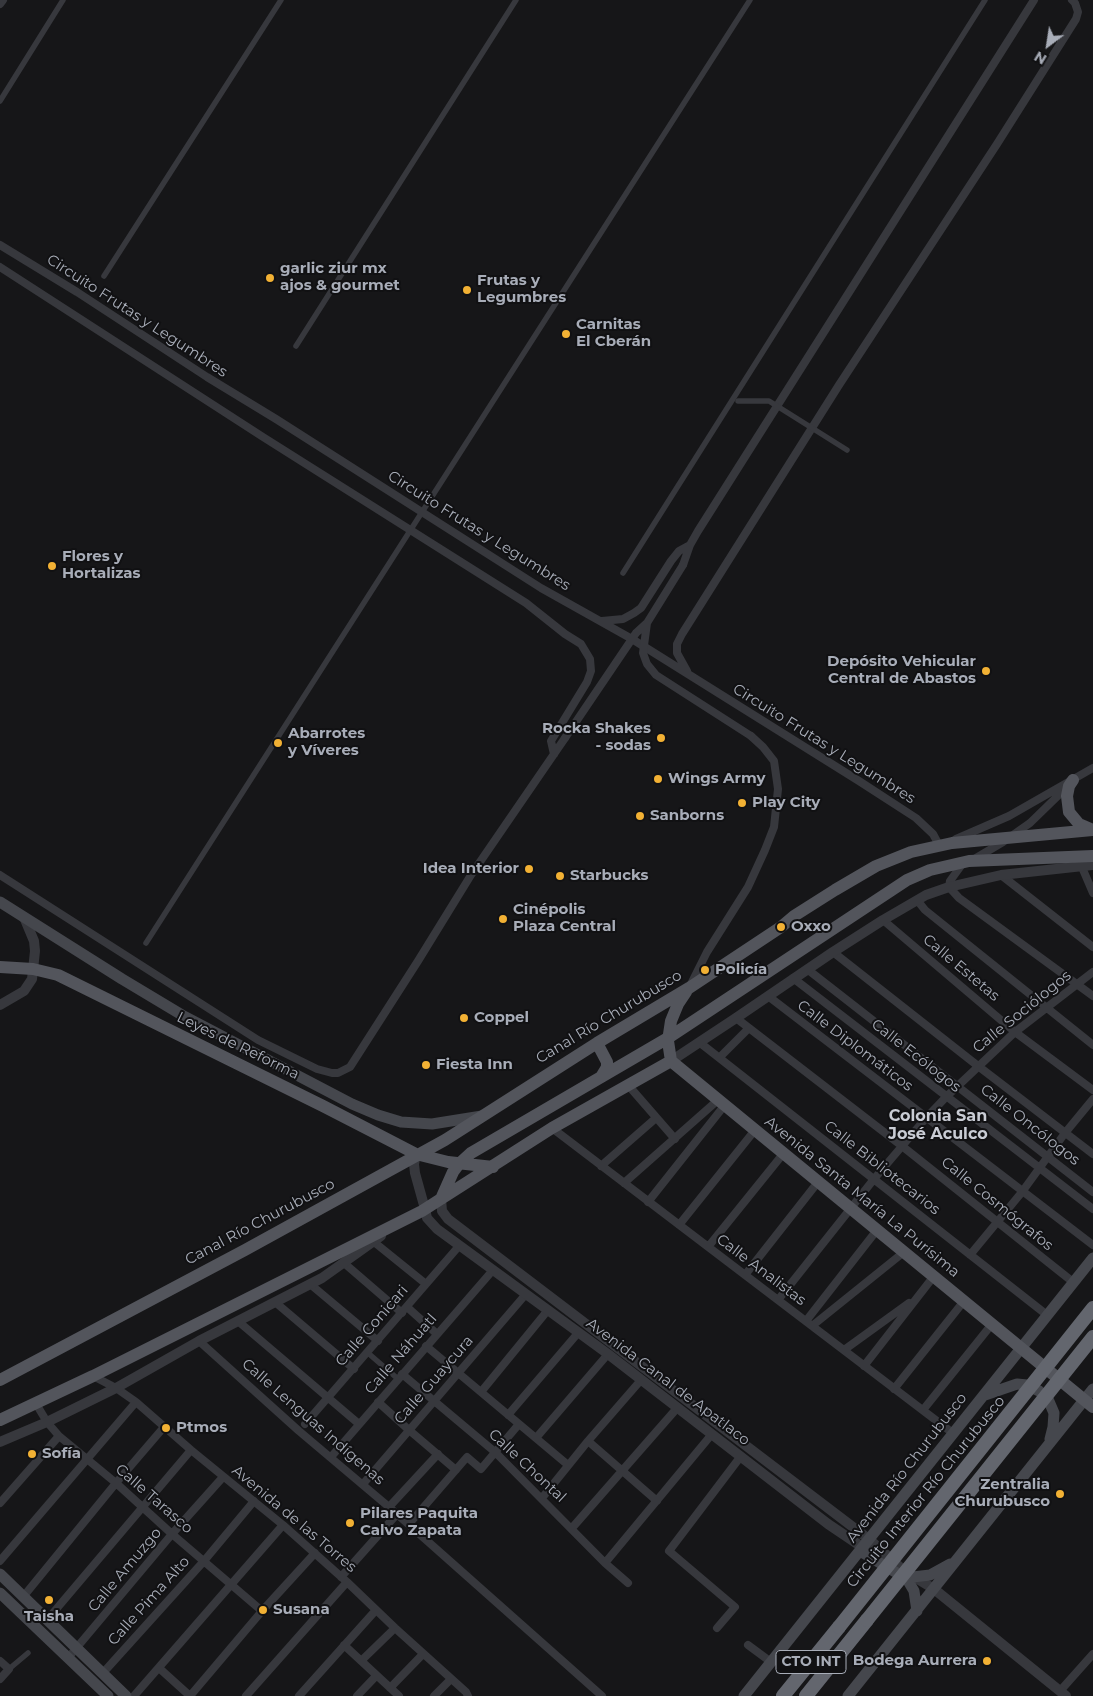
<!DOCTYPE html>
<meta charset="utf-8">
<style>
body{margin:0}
#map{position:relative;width:1093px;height:1696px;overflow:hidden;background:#161618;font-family:Montserrat,sans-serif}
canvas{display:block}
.north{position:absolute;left:1023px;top:20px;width:50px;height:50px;-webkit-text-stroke:4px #111113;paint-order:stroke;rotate:211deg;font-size:14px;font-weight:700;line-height:20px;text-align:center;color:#a8adb8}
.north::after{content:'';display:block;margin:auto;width:18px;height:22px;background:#a8adb8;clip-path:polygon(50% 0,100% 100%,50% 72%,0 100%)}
</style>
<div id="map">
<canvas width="1093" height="1696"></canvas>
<div class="north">N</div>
</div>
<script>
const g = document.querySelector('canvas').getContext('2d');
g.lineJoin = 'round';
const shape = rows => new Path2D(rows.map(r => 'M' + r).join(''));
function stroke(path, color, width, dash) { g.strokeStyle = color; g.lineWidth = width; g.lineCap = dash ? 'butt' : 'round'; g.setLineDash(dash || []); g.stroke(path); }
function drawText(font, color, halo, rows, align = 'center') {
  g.font = font + ' Montserrat,sans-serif'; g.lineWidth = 4; g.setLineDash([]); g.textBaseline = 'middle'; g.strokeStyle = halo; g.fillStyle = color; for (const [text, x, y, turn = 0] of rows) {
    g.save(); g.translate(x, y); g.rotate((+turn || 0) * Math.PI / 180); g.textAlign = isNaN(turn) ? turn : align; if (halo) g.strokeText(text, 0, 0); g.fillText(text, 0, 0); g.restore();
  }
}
stroke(shape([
 [0,101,63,0],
 [104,276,281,0],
 [296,346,516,0],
 [623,573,985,0],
 [146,943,750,0],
 [368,1353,398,1379],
 [9,1669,28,1653]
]), '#37383d', 5.5);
stroke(shape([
 [0,4,3,0],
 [0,245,77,292,207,377,276,419,541,588,632,639,859,781,916,818,933,834,939,845,943,844],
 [0,267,263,437,526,603,565,634,581,644,590,659,591,671,587,682,551,741,554,754],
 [683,565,690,545,698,531,1034,0],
 [602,621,623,619,634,613,641,608,671,561,679,551,690,545],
 [687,671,677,653,677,644,682,634,839,385,997,144,1076,19,1078,12,1075,3,1072,0],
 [956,839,1009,816,1093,768],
 [976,858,1003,842,1030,823,1067,787],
 [963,863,950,881,949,887,959,898,1093,996],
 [1081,865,1093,893],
 [0,875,258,1040,317,1069,332,1073,338,1073,350,1067,418,961,471,875,565,738],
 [1001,875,1093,947],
 [917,900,925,910,1093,1045],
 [883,920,1015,1032,1093,1090],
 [833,952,978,1066,1093,1154],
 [807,969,1093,1192],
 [793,978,1093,1209],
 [691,984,707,952,748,887,765,850,774,827,778,789,774,761,763,747,751,736],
 [768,996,1093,1245],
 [736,1018,902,1146,1073,1282],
 [699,1042,1047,1315],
 [720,1057,749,1028],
 [628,1085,675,1139],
 [552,1128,954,1434],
 [601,1166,656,1118],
 [624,1183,718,1100],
 [648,1202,724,1106],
 [679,1225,755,1130],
 [374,1242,426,1284],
 [708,1247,783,1154],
 [970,1255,1022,1192,1065,1133,1093,1099],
 [344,1263,402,1313],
 [745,1275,818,1182],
 [310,1284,378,1341],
 [778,1300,874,1179,926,1118,946,1097,1015,1032,1093,972],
 [275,1302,354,1369],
 [407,1307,437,1334],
 [806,1321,877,1230],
 [239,1322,359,1424],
 [812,1326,904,1252],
 [199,1341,299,1431,389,1507,602,1696],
 [426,1346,568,1465],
 [844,1350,909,1303],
 [864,1366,934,1276],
 [402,1374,495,1452,605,1563,628,1583],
 [93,1376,116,1388,136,1402,191,1450,283,1525,347,1582,395,1628,466,1692,468,1696],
 [894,1389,964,1301],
 [481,1392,548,1310],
 [35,1402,47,1422,59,1436,116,1483,172,1534,262,1611],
 [378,1402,409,1430,456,1470],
 [923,1410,992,1324],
 [508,1415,578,1333],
 [305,1424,459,1246],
 [536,1438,608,1354],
 [588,1441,657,1501],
 [331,1457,493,1270],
 [363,1484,526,1294],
 [542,1498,588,1441,641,1380],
 [0,1503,59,1436],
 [389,1507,438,1454],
 [409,1524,467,1457,481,1469,519,1424],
 [572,1528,678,1407],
 [0,1561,136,1402],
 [605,1563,712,1434],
 [341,1577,397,1514],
 [23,1597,116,1483,164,1427],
 [47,1620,191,1450],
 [717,1628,735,1607,669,1551,741,1456],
 [344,1645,399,1696],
 [748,1645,771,1662],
 [68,1658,172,1534,223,1477],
 [0,1661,9,1669,0,1679],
 [361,1661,395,1628],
 [159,1668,190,1696],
 [102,1674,204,1561,254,1501],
 [390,1688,423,1654],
 [1060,1691,1093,1654],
 [134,1696,283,1525],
 [190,1696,262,1611,315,1553],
 [246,1696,347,1582],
 [299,1696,376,1610],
 [357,1696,376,1676],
 [434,1696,451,1679]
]), '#37383d', 8);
stroke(shape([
 [0,1005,24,991,32,979,35,951,34,941,24,917],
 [671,1061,736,1018,833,952,883,920,926,895,949,887,1001,875,1093,865],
 [416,1154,414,1164,415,1173,425,1209,427,1218,437,1229,608,1354,828,1524,868,1551],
 [441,1199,442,1211,448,1219,870,1540,902,1569],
 [0,1442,47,1422,116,1388,199,1341,322,1278,381,1236],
 [911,1575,934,1589,1066,1696]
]), '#37383d', 10);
stroke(shape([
 [0,902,122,979,182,1015,352,1104,378,1115,401,1122,432,1124,482,1116],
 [985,1395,1017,1384,1027,1385,1039,1391,1048,1399,1054,1413,1053,1427,1050,1439],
 [860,1551,907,1579,914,1591,917,1611],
 [0,1574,126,1696],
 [913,1577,930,1575,950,1564],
 [0,1593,108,1696],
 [744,1696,1093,1258],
 [848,1696,1093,1389]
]), '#45474d', 11);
stroke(shape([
 [1073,780,1069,786,1067,796,1069,812,1079,824,1093,830],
 [0,967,33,969,58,975,323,1106,416,1154,448,1162,493,1167],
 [686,992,678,1004,671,1021,668,1041,671,1061,1093,1407],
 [597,1043,607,1062,607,1067,601,1077],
 [441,1199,453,1172,459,1164,471,1153,668,1038,907,880,930,870,969,861,1093,856],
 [0,1380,245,1250,445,1140,597,1043,689,988,781,927,794,916,835,890,876,866,911,852,952,843,1093,830],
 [0,1420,93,1376,422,1211,552,1128,671,1061]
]), '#53555c', 12);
stroke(shape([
 [783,1696,839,1627],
 [806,1696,867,1620]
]), '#63666e', 14);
stroke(shape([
 [738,401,769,401,847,450]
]), '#37383d', 5.5);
stroke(shape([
 [683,565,647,623,643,653,647,664,656,675,751,736],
 [565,738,636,633,647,623]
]), '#37383d', 8);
stroke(shape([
 [867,1620,1093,1337],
 [839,1627,1093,1308]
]), '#63666e', 14);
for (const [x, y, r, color] of [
 [270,278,5,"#f2b134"],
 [467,290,5,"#f2b134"],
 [566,334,5,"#f2b134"],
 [52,566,5,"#f2b134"],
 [986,671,5,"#f2b134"],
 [661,738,5,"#f2b134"],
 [278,743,5,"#f2b134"],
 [658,779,5,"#f2b134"],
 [742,803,5,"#f2b134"],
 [640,816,5,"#f2b134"],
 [529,869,5,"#f2b134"],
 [560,876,5,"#f2b134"],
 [503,919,5,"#f2b134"],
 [781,927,5,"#f2b134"],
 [705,970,5,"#f2b134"],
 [464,1018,5,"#f2b134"],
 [426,1065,5,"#f2b134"],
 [166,1428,5,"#f2b134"],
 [32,1454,5,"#f2b134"],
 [1060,1494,5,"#f2b134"],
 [350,1523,5,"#f2b134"],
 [49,1600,5,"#f2b134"],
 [263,1610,5,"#f2b134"],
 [987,1661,5,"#f2b134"]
]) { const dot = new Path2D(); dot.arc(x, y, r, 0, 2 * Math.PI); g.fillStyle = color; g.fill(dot); stroke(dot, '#111113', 2); }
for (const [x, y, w] of [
 [811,1662,70]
]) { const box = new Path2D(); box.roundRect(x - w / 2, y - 11.5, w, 23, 4); g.fillStyle = '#111113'; g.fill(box); stroke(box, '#a8adb8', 1); }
drawText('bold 14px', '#a8adb8', null, [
 ["CTO INT",811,1662]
]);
drawText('bold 15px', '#a8adb8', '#111113', [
 ["garlic ziur mx",280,269],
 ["ajos & gourmet",280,286],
 ["Frutas y",477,281],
 ["Legumbres",477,298],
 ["Carnitas",576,325],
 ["El Cberán",576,342],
 ["Flores y",62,557],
 ["Hortalizas",62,574],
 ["Depósito Vehicular",976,662,"right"],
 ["Central de Abastos",976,679,"right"],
 ["Rocka Shakes",651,729,"right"],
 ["- sodas",651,746,"right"],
 ["Abarrotes",288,734],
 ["y Víveres",288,751],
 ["Wings Army",668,779],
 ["Play City",752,803],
 ["Sanborns",650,816],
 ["Idea Interior",519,869,"right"],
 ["Starbucks",570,876],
 ["Cinépolis",513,910],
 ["Plaza Central",513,927],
 ["Oxxo",791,927],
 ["Policía",715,970],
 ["Coppel",474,1018],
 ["Fiesta Inn",436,1065],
 ["Ptmos",176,1428],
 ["Sofía",42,1454],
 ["Zentralia",1050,1485,"right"],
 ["Churubusco",1050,1502,"right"],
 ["Pilares Paquita",360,1514],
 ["Calvo Zapata",360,1531],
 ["Susana",273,1610],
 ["Taisha",49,1617,"center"],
 ["Bodega Aurrera",977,1661,"right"]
], 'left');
drawText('15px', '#a8adb8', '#111113', [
 ["Circuito Frutas y Legumbres",137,316,33],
 ["Circuito Frutas y Legumbres",479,531,32],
 ["Circuito Frutas y Legumbres",824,744,32],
 ["Calle Estetas",961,968,40],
 ["Calle Sociólogos",1022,1012,-39],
 ["Canal Río Churubusco",609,1017,-31],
 ["Leyes de Reforma",238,1046,26],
 ["Calle Diplomáticos",855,1046,37],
 ["Calle Ecólogos",916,1056,38],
 ["Calle Oncólogos",1030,1125,38],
 ["Calle Bibliotecarios",882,1168,38],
 ["Avenida Santa María La Purísima",862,1197,39],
 ["Calle Cosmógrafos",997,1204,39],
 ["Canal Río Churubusco",260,1222,-28],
 ["Calle Analistas",761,1270,37],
 ["Calle Conicari",372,1326,-49],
 ["Calle Náhuatl",401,1354,-49],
 ["Calle Guaycura",434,1380,-49],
 ["Avenida Canal de Apatlaco",668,1382,37],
 ["Calle Lenguas Indígenas",313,1422,41],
 ["Calle Chontal",527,1466,43],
 ["Avenida Río Churubusco",907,1468,-52],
 ["Circuito Interior Río Churubusco",926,1492,-51],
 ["Calle Tarasco",154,1499,41],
 ["Avenida de las Torres",294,1519,40],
 ["Calle Amuzgo",125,1570,-50],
 ["Calle Pima Alto",149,1601,-48]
]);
drawText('bold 16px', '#c9ccd4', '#111113', [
 ["Colonia San",938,1116],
 ["José Aculco",938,1134]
]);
</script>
